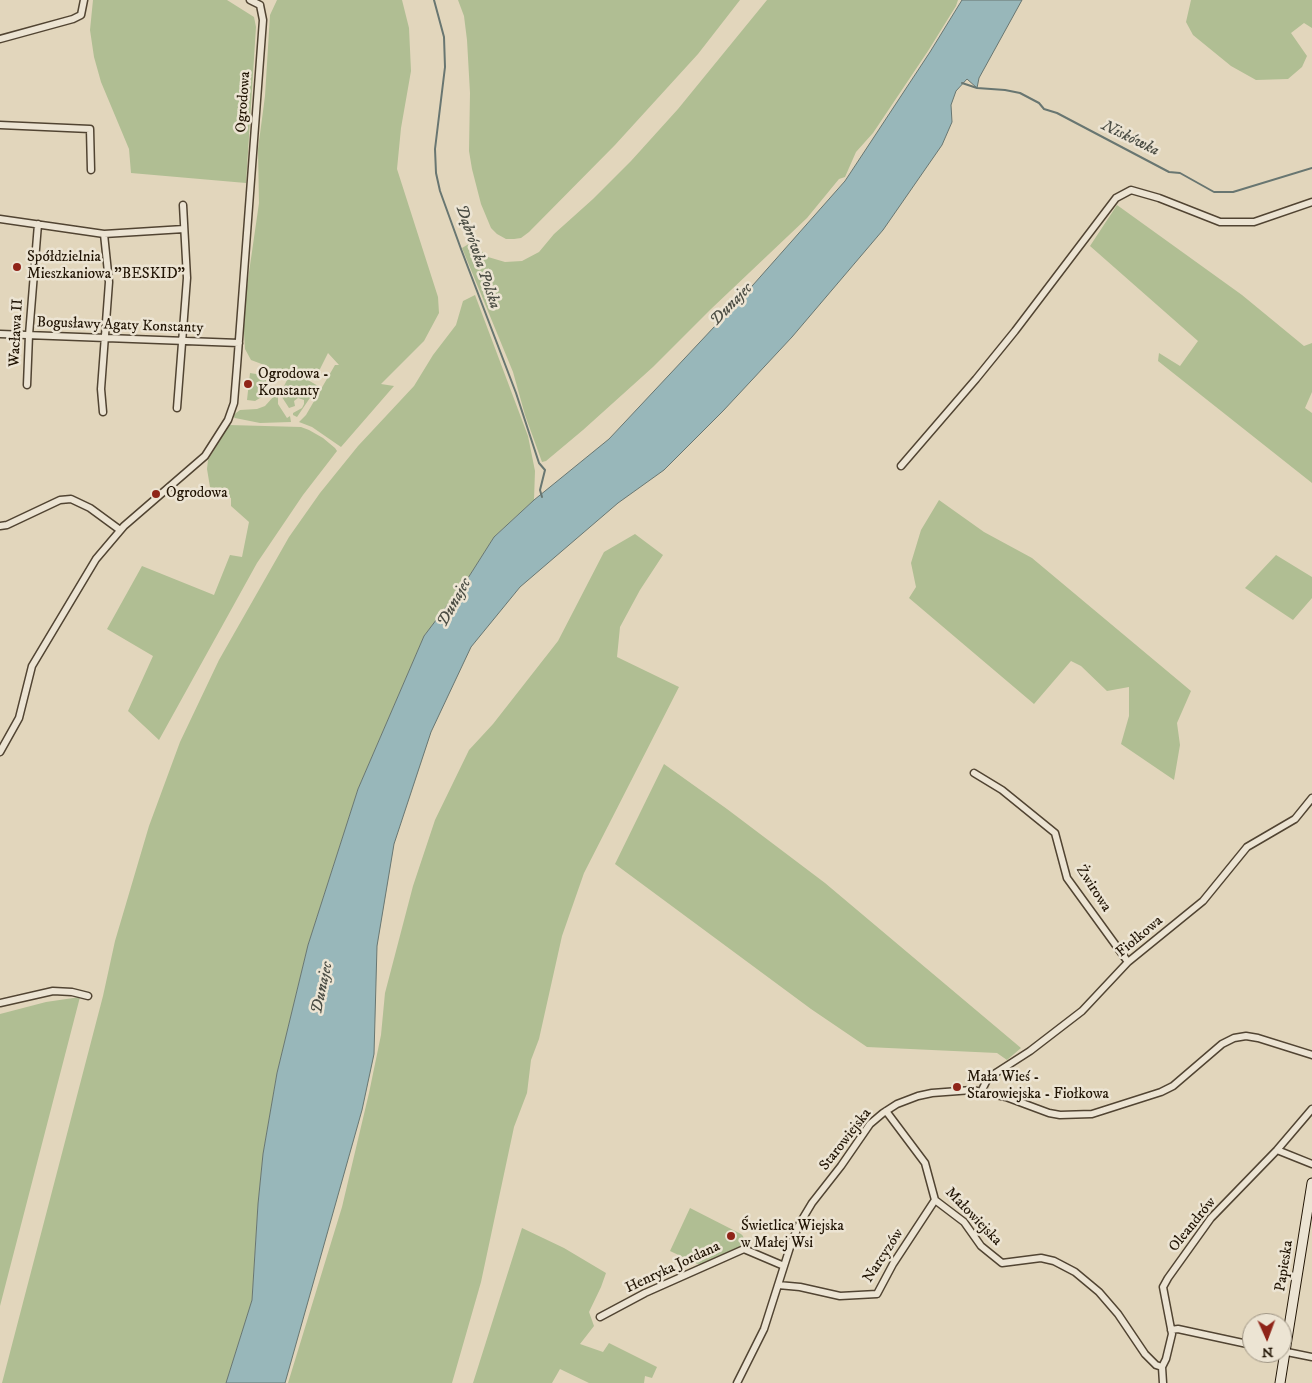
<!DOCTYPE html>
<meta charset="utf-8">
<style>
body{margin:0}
#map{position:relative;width:1312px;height:1383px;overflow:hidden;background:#e2d6bc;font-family:"IM FELL DW Pica",serif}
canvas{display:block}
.north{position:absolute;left:1242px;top:1313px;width:50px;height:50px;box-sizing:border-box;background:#ece4d3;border:1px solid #9b9180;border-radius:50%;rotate:178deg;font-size:14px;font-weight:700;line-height:20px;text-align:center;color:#211404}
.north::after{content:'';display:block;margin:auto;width:18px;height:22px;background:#8f2418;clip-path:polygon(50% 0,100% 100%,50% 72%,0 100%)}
</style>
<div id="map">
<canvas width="1312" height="1383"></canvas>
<div class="north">N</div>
</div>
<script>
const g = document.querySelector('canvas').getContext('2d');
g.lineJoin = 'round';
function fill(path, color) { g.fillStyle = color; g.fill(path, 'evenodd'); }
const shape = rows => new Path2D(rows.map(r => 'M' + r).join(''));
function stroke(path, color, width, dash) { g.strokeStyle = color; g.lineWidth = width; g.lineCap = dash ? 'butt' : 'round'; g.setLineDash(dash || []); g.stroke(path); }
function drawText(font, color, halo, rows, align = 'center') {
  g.font = font + ' "IM FELL DW Pica",serif'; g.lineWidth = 5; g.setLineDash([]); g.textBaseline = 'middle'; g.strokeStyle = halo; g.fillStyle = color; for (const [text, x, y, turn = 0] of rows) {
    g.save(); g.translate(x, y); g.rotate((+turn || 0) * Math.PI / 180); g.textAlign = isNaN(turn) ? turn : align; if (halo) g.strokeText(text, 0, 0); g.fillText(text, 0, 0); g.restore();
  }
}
fill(shape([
 [93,0,227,0,254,17,256,27,246,183,131,173,129,149,101,82,94,57,90,30],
 [277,0,402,0,409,28,411,71,401,128,397,169,438,297,439,313,424,341,381,384,394,386,341,447,312,427,299,422,306,415,335,365,339,365,328,353,317,375,314,377,303,377,318,386,297,417,293,415,293,413,302,408,304,404,304,400,298,398,294,401,295,406,289,408,280,394,287,380,289,379,276,378,267,366,251,360,245,349,244,333,243,332,245,300,259,203,258,149,265,96,270,15],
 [458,0,740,0,698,54,615,145,529,232,521,238,514,239,506,239,497,234,491,228,481,204,472,169,469,151,470,93,467,40,464,16],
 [767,0,958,0,956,6,928,51,873,133,856,152,845,177,839,179,807,218,711,309,653,367,583,430,546,461,542,462,525,415,513,372,462,248,472,242,488,257,505,262,522,261,539,252,554,234,593,199,631,161,678,109],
 [1191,0,1312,0,1312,28,1304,23,1291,33,1307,56,1302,67,1288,79,1256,80,1231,66,1193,35,1186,22],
 [1117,205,1242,295,1304,346,1312,343,1312,392,1305,408,1312,413,1312,483,1158,361,1159,353,1180,366,1198,341,1090,246],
 [475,295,528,436,535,471,534,500,494,537,468,578,424,636,358,789,308,945,277,1073,263,1154,258,1204,252,1300,226,1383,2,1383,103,996,115,941,149,826,180,742,219,660,289,537,320,493,358,446,414,386,433,355,456,325,463,301],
 [250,373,262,375,265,378,268,387,265,395,255,401,247,400],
 [274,396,278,396,278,404,287,418,290,416,291,422,260,423,235,418,232,416,240,410,257,409,265,406],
 [229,425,301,427,309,430,323,438,335,448,337,451,303,495,257,563,159,740,128,711,153,656,107,629,142,566,214,595,230,555,242,557,249,522,231,506,231,498,210,487,207,469,208,460],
 [939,500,984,532,1032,558,1191,691,1177,723,1180,745,1174,780,1121,744,1129,716,1129,687,1107,691,1081,666,1071,661,1034,704,909,598,916,587,911,563,921,530],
 [635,534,663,555,640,590,620,627,617,657,679,687,584,873,562,936,539,1039,531,1060,527,1093,514,1127,481,1282,452,1383,288,1383,342,1207,369,1093,381,1035,385,993,413,886,435,820,469,750,493,724,558,641,604,552],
 [1276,555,1312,577,1312,598,1293,620,1245,588],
 [664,764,727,809,825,883,1021,1048,1007,1060,997,1053,867,1047,811,1009,615,864],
 [80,997,0,1306,0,1014,46,1002],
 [690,1208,741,1234,743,1236,744,1241,742,1246,702,1266,670,1251],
 [522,1228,564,1248,606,1273,601,1287,589,1312,594,1326,580,1344,603,1352,609,1343,657,1367,652,1378,645,1376,644,1383,589,1383,560,1369,552,1383,473,1383]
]), '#b0be93');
const water = shape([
 [962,0,1022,0,979,78,977,88,967,79,956,91,951,105,952,122,942,145,883,230,792,337,723,411,664,470,618,503,520,587,471,647,431,732,394,844,377,946,374,1054,362,1110,285,1383,226,1383,252,1300,258,1204,263,1154,277,1073,308,945,358,789,424,636,468,578,494,537,534,500,609,439,745,294,845,181,930,52,962,0]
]);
fill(water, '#98b7ba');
stroke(water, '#687671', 1);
stroke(shape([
 [434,0,444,37,445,67,435,149,436,173,440,191,461,249,516,393,539,463,545,470,540,490,542,497],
 [962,83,977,88,1005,90,1020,93,1039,103,1044,109,1057,113,1169,172,1180,173,1214,192,1233,192,1312,168]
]), '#687671', 2);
const street = shape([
 [250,0,260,5],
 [0,39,73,19,81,15,84,0],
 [0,125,90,129,91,170],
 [0,219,104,234,184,229],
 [0,334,239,343],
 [27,385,29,335,38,224],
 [177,408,187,278,183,205],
 [103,412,101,389,109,282,104,234],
 [901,466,976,379,1015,331,1116,198,1131,190,1159,198,1220,222,1254,222,1312,202],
 [0,526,7,525,60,500,71,499,90,508,120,530],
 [0,752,19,718,32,666,96,559,124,526,205,456,228,420,234,403,237,366,263,20,260,5],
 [974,773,1002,790,1055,833,1067,878,1128,962],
 [0,1003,53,991,72,992,88,996],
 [981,1092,988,1078,1030,1051,1082,1011,1128,962,1203,901,1247,847,1295,819,1312,798],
 [886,1111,925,1163,935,1200,964,1222,981,1246,1002,1263,1041,1258,1054,1261,1075,1272,1099,1292,1118,1314,1145,1354,1156,1365,1162,1367],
 [1277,1150,1312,1164],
 [778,1285,800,1287,840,1296,877,1294,893,1264,935,1200],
 [600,1317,645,1293,744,1249,784,1266],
 [1171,1330,1178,1329,1252,1345],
 [1282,1351,1312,1357],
 [737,1383,764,1329,792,1241,800,1223,812,1203,841,1166,870,1124,883,1113,897,1104,918,1096,932,1093,972,1090,1006,1097,1049,1113,1060,1115,1092,1114,1161,1092,1173,1086,1222,1044,1234,1038,1246,1036,1258,1038,1312,1055],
 [1163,1383,1162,1367,1166,1359,1172,1334,1163,1287,1168,1278,1211,1218,1277,1150,1312,1109]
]);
const secondary = shape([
 [1280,1383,1312,1183]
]);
stroke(street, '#514432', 9);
stroke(secondary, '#211404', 11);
stroke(street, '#ece4d3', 6);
stroke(secondary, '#ece4d3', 9);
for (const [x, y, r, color] of [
 [17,267,5,"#8f2418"],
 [248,384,5,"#8f2418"],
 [156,494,5,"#8f2418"],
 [957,1087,5,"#8f2418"],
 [731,1236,5,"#8f2418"]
]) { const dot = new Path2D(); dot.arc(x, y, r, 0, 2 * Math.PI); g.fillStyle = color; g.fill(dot); stroke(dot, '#ece4d3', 2); }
drawText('15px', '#211404', '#ece4d3', [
 ["Ogrodowa",244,102,-86],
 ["Bogusławy Agaty Konstanty",120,326,2],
 ["Wacława II",17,333,-87],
 ["Żwirowa",1093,889,57],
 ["Fiołkowa",1140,937,-40],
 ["Starowiejska",846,1140,-52],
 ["Małowiejska",973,1217,46],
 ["Oleandrów",1193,1225,-51],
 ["Narcyzów",884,1256,-57],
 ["Papieska",1285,1266,-81],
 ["Henryka Jordana",673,1268,-25]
]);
drawText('15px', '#211404', '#ece4d3', [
 ["Spółdzielnia",27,258],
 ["Mieszkaniowa \"BESKID\"",27,275],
 ["Ogrodowa -",258,375],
 ["Konstanty",258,392],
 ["Ogrodowa",166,494],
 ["Mała Wieś -",967,1078],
 ["Starowiejska - Fiołkowa",967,1095],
 ["Świetlica Wiejska",741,1227],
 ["w Małej Wsi",741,1244]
], 'left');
drawText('italic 16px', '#4b4d44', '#ece4d3', [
 ["Niskówka",1130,139,26],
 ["Dąbrówka Polska",477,257,71],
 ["Dunajec",732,305,-46],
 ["Dunajec",455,603,-61],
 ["Dunajec",323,988,-78]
]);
</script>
